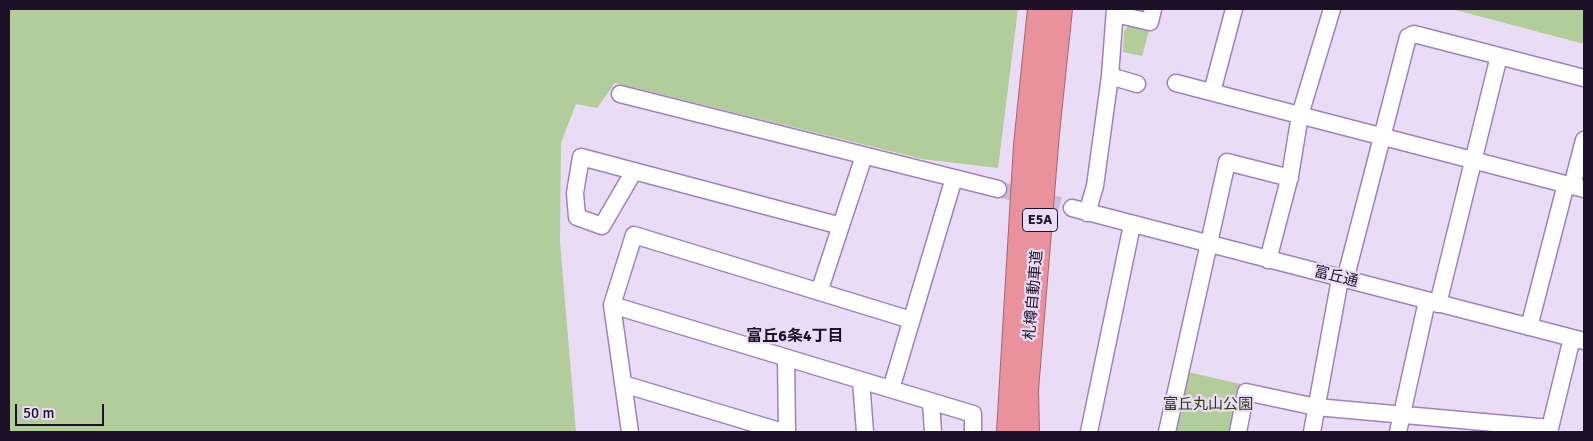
<!DOCTYPE html>
<meta charset="utf-8">
<style>
body{margin:0}
#map{position:relative;width:1593px;height:441px;overflow:hidden;background:#ebdcf6;font-family:Signika,sans-serif}
canvas{display:block}
.frame{position:absolute;inset:0;border:10px solid #1e1027;pointer-events:none}
.scale{position:absolute;left:15px;top:404px;width:89px;height:22px;box-sizing:border-box;border:2px solid #1e1027;border-top:0;padding-left:6px;font-size:15px;line-height:18px;white-space:nowrap;color:#1e1027;-webkit-text-stroke:4px #ebdcf6;paint-order:stroke}
</style>
<div id="map">
<canvas width="1593" height="441"></canvas>
<div class="frame"></div>
<div class="scale">50 m</div>
</div>
<script>
const g = document.querySelector('canvas').getContext('2d');
g.lineJoin = 'round';
function fill(path, color) { g.fillStyle = color; g.fill(path, 'evenodd'); }
const shape = rows => new Path2D(rows.map(r => 'M' + r).join(''));
function stroke(path, color, width, dash) { g.strokeStyle = color; g.lineWidth = width; g.lineCap = dash ? 'butt' : 'round'; g.setLineDash(dash || []); g.stroke(path); }
function drawText(font, color, halo, rows, align = 'center') {
  g.font = font + ' Signika,"Noto Sans JP",sans-serif'; g.lineWidth = 4.5; g.setLineDash([]); g.textBaseline = 'middle'; g.strokeStyle = halo; g.fillStyle = color; for (const [text, x, y, turn = 0] of rows) {
    g.save(); g.translate(x, y); g.rotate((+turn || 0) * Math.PI / 180); g.textAlign = isNaN(turn) ? turn : align; if (halo) g.strokeText(text, 0, 0); g.fillText(text, 0, 0); g.restore();
  }
}
fill(shape([
 [9,9,1018,9,998,168,922,159,615,83,597,108,576,104,561,143,560,242,576,432,9,432],
 [1452,9,1584,9,1584,44],
 [1129,25,1149,31,1142,56,1123,52,1124,31],
 [1188,372,1240,384,1230,432,1175,432]
]), '#b2cc9b');
stroke(shape([
 [998,189,1072,208]
]), '#ccbdd7', 16, [16, 8]);
const minor = shape([
 [1115,14,1150,22,1153,9],
 [1110,76,1137,84],
 [1176,83,1584,189],
 [1212,92,1234,9],
 [620,94,998,189],
 [634,171,602,226,577,217,575,193,581,157,841,226],
 [1572,186,1584,140],
 [1072,208,1584,341],
 [1087,213,1095,186,1110,76,1115,9],
 [1268,260,1290,176,1300,115,1332,9],
 [1345,280,1408,37,1414,34,1584,78],
 [819,292,864,156],
 [1438,304,1499,56],
 [612,305,973,414,973,432],
 [1529,327,1566,184],
 [786,358,787,432],
 [861,381,865,432],
 [623,384,783,432],
 [891,389,954,178],
 [931,402,933,432],
 [630,432,612,305,634,235,911,320],
 [1089,432,1132,225],
 [1167,432,1227,162,1290,178],
 [1238,432,1246,392,1316,407,1550,428],
 [1312,432,1340,279],
 [1398,432,1427,301],
 [1549,432,1572,338]
]);
const highway = shape([
 [1009,432,1026,145,1040,9],
 [1027,432,1026,390,1047,133,1060,9]
]);
stroke(minor, '#a380bc', 19);
stroke(highway, '#a36474', 26);
stroke(minor, '#fff', 16);
stroke(highway, '#ea919e', 24);
for (const [x, y, w] of [
 [1040,220,35]
]) { const box = new Path2D(); box.roundRect(x - w / 2, y - 11.5, w, 23, 4); g.fillStyle = '#ebdcf6'; g.fill(box); stroke(box, '#1e1027', 1); }
drawText('bold 14px', '#1e1027', null, [
 ["E5A",1040,220]
]);
drawText('15px', '#1e1027', '#ebdcf6', [
 ["富丘通",1336,277,14],
 ["札樽自動車道",1034,295,-85]
]);
drawText('15px', '#263f02', '#ebdcf6', [
 ["富丘丸山公園",1208,405]
]);
drawText('bold 16px', '#1e1027', '#ebdcf6', [
 ["富丘6条4丁目",795,337]
]);
</script>
